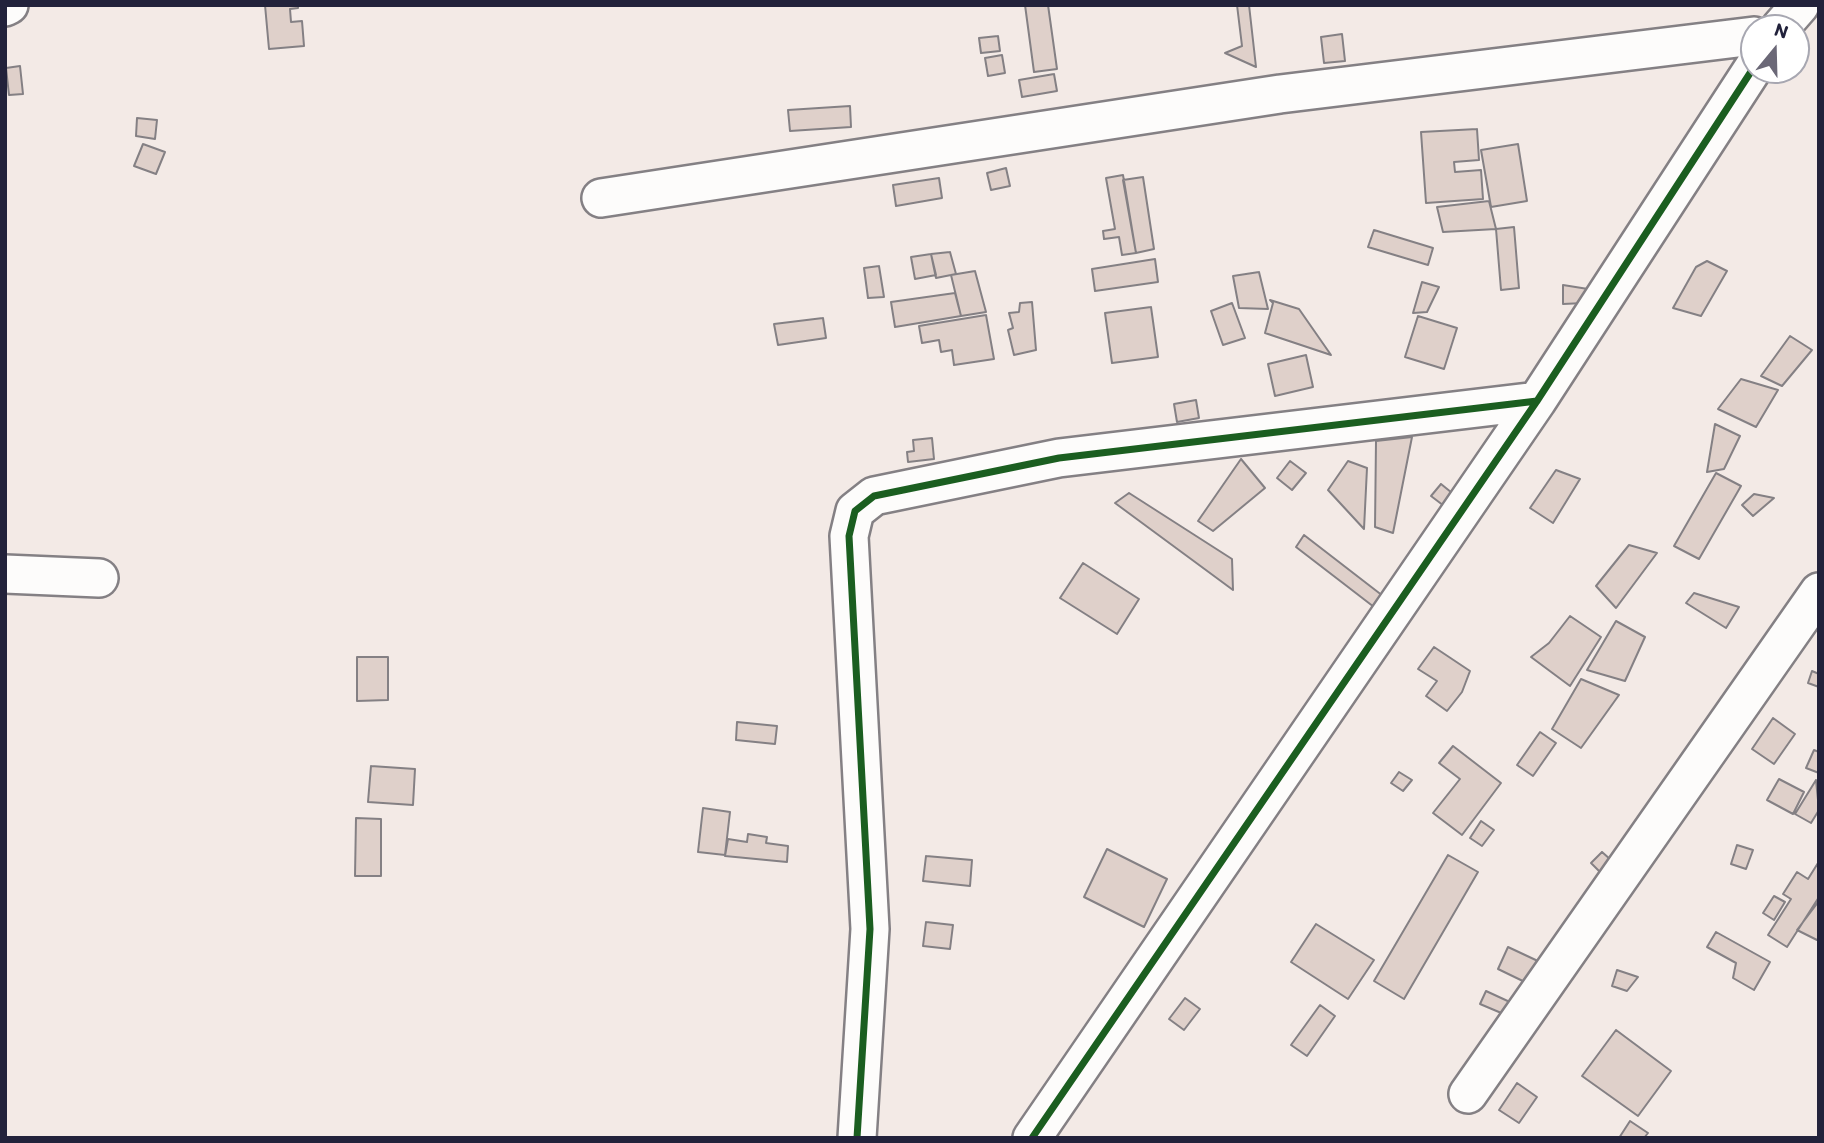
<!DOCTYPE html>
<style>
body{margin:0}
#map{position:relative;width:1824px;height:1143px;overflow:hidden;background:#f3eae6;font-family:Itim,sans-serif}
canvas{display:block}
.frame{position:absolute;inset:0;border:7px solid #22223b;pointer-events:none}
.north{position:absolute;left:1740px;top:14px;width:70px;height:70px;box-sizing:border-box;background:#fff;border:2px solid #a7a7b1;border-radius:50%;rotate:19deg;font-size:19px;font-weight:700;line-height:28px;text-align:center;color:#22223b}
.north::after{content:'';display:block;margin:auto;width:24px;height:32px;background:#6b6877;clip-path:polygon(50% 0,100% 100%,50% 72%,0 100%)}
</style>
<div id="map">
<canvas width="1824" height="1143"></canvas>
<div class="frame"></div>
<div class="north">N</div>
</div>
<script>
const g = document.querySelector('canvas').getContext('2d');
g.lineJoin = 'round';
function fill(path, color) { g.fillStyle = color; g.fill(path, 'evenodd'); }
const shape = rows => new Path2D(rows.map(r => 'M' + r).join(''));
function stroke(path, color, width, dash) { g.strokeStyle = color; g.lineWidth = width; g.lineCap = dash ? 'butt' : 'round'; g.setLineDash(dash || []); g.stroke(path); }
const building = shape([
 [265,5,298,5,298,8,290,9,291,22,302,21,304,46,269,49,265,5],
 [1025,5,1048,5,1057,69,1034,72,1025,5],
 [1237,5,1249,5,1256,67,1225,53,1242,46,1237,5],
 [1342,34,1345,61,1324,63,1321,37,1342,34],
 [998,36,1000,51,981,53,979,38,998,36],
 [1002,55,1005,73,988,76,985,58,1002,55],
 [20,66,23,94,9,95,6,68,20,66],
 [1054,74,1057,91,1022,97,1019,80,1054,74],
 [850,106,851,127,790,131,788,110,850,106],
 [137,118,157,120,155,139,136,136,137,118],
 [1477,129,1479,160,1454,162,1455,172,1481,170,1483,199,1426,203,1421,132,1477,129],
 [143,144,165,152,156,174,134,166,143,144],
 [1518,144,1527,201,1491,207,1481,150,1518,144],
 [1006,168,1010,186,991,190,987,173,1006,168],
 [1123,175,1136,253,1122,255,1119,237,1104,239,1103,231,1115,229,1106,178,1123,175],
 [1143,177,1154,249,1136,253,1123,180,1143,177],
 [939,178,942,198,896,206,893,185,939,178],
 [1489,201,1496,229,1443,232,1437,207,1489,201],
 [1514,227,1519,288,1501,290,1496,229,1514,227],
 [1374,230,1433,248,1428,265,1368,247,1374,230],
 [950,252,956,274,936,278,931,254,950,252],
 [931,254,936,275,915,279,911,257,931,254],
 [1155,259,1158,282,1095,291,1092,269,1155,259],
 [1707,261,1727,271,1701,316,1673,308,1696,267,1707,261],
 [879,266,884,297,868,298,864,268,879,266],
 [975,271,986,312,961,316,951,275,975,271],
 [1259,272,1268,309,1239,308,1233,276,1259,272],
 [1422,282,1439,287,1427,312,1413,313,1422,282],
 [1563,285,1588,289,1584,303,1563,304,1563,285],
 [955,293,961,316,895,327,891,302,955,293],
 [1270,300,1299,309,1331,355,1265,333,1273,303,1270,300],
 [1032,302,1036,350,1014,355,1008,330,1013,328,1009,313,1019,312,1020,303,1032,302],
 [1232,303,1245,338,1223,345,1211,311,1232,303],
 [1151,307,1158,357,1112,363,1105,313,1151,307],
 [986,315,994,359,954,365,952,350,941,352,939,340,922,343,919,326,986,315],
 [1418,316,1457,328,1444,369,1405,357,1418,316],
 [823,318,826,338,778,345,774,324,823,318],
 [1790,336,1812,350,1782,386,1761,376,1790,336],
 [1306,355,1313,387,1275,396,1268,364,1306,355],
 [1741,379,1778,390,1756,427,1718,409,1741,379],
 [1196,400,1199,418,1177,422,1174,404,1196,400],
 [1715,424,1740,436,1724,469,1707,472,1715,424],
 [1412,437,1393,533,1375,527,1376,441,1412,437],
 [932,438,934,459,908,462,907,452,914,451,913,440,932,438],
 [1241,459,1265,488,1213,531,1198,521,1241,459],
 [1290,461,1306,473,1292,490,1277,478,1290,461],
 [1348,461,1367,468,1364,529,1328,490,1348,461],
 [1556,470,1580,479,1553,523,1530,508,1556,470],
 [1716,473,1741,486,1699,559,1674,546,1716,473],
 [1441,484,1457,497,1448,509,1431,496,1441,484],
 [1129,493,1232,559,1233,590,1115,503,1129,493],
 [1754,494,1774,498,1753,516,1742,505,1754,494],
 [1304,535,1383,596,1374,607,1296,547,1304,535],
 [1629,545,1657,553,1616,608,1596,586,1629,545],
 [1083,563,1139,599,1117,634,1060,598,1083,563],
 [1694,593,1739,607,1726,628,1686,603,1694,593],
 [1570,616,1601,637,1570,686,1531,657,1549,643,1570,616],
 [1616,621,1645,637,1625,681,1587,670,1616,621],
 [1434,647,1470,671,1462,692,1447,711,1426,696,1437,681,1418,669,1434,647],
 [357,657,388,657,388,700,357,701,357,657],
 [1812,671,1819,674,1819,687,1808,683,1812,671],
 [1581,679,1619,695,1581,748,1552,729,1581,679],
 [1773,718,1795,734,1774,764,1752,749,1773,718],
 [737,722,777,726,775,744,736,740,737,722],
 [1540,732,1556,743,1533,776,1517,765,1540,732],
 [1453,746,1501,783,1462,835,1433,813,1460,779,1439,763,1453,746],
 [1814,750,1819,752,1819,773,1806,768,1814,750],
 [371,766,415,769,413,805,368,802,371,766],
 [1399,772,1412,780,1403,791,1391,783,1399,772],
 [1779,779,1804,792,1793,814,1767,800,1779,779],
 [1816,780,1819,810,1811,823,1795,814,1816,780],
 [703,808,730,812,725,855,698,852,703,808],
 [356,818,381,819,381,876,355,876,356,818],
 [1481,821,1494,830,1482,846,1470,838,1481,821],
 [748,834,767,837,766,843,788,846,787,862,725,856,728,839,747,842,748,834],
 [1737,845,1753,850,1746,869,1731,864,1737,845],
 [1107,849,1167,879,1144,927,1084,897,1107,849],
 [1602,852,1611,860,1600,872,1591,863,1602,852],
 [1448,855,1478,872,1404,999,1374,981,1448,855],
 [926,856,972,860,970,886,923,881,926,856],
 [1818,863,1819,897,1787,947,1768,935,1791,899,1783,894,1797,872,1808,879,1818,863],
 [1774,896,1785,902,1774,920,1763,913,1774,896],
 [1819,901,1819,939,1817,940,1797,930,1819,901],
 [926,922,953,925,950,949,923,946,926,922],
 [1316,924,1374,960,1348,999,1291,962,1316,924],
 [1716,932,1770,962,1754,990,1733,978,1736,963,1707,947,1716,932],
 [1508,947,1540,962,1529,984,1498,969,1508,947],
 [1617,970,1638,977,1627,991,1612,986,1617,970],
 [1486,991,1512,1003,1506,1015,1480,1004,1486,991],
 [1185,998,1200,1009,1184,1030,1169,1019,1185,998],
 [1320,1005,1335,1016,1307,1056,1291,1045,1320,1005],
 [1616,1030,1671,1071,1638,1116,1582,1076,1616,1030],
 [1517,1083,1537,1097,1519,1123,1499,1110,1517,1083],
 [1630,1121,1648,1133,1644,1138,1619,1138,1630,1121]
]);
fill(building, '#dfd0ca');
stroke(building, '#848084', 2);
const minor = shape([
 [5,7,9,5],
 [1780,28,1800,5],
 [601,198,1280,94,1754,36],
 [5,574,99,578],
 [1468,1094,1819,592],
 [857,1138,870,929,849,536,855,511,874,496,1059,458,1537,401],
 [1032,1138,1537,401,1754,67]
]);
stroke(minor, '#848084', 42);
stroke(minor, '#fdfcfb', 37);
stroke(shape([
 [857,1138,870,929,849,536,855,511,874,496,1059,458,1537,401],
 [1032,1138,1537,401,1754,67]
]), '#1b5e20', 7);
</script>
